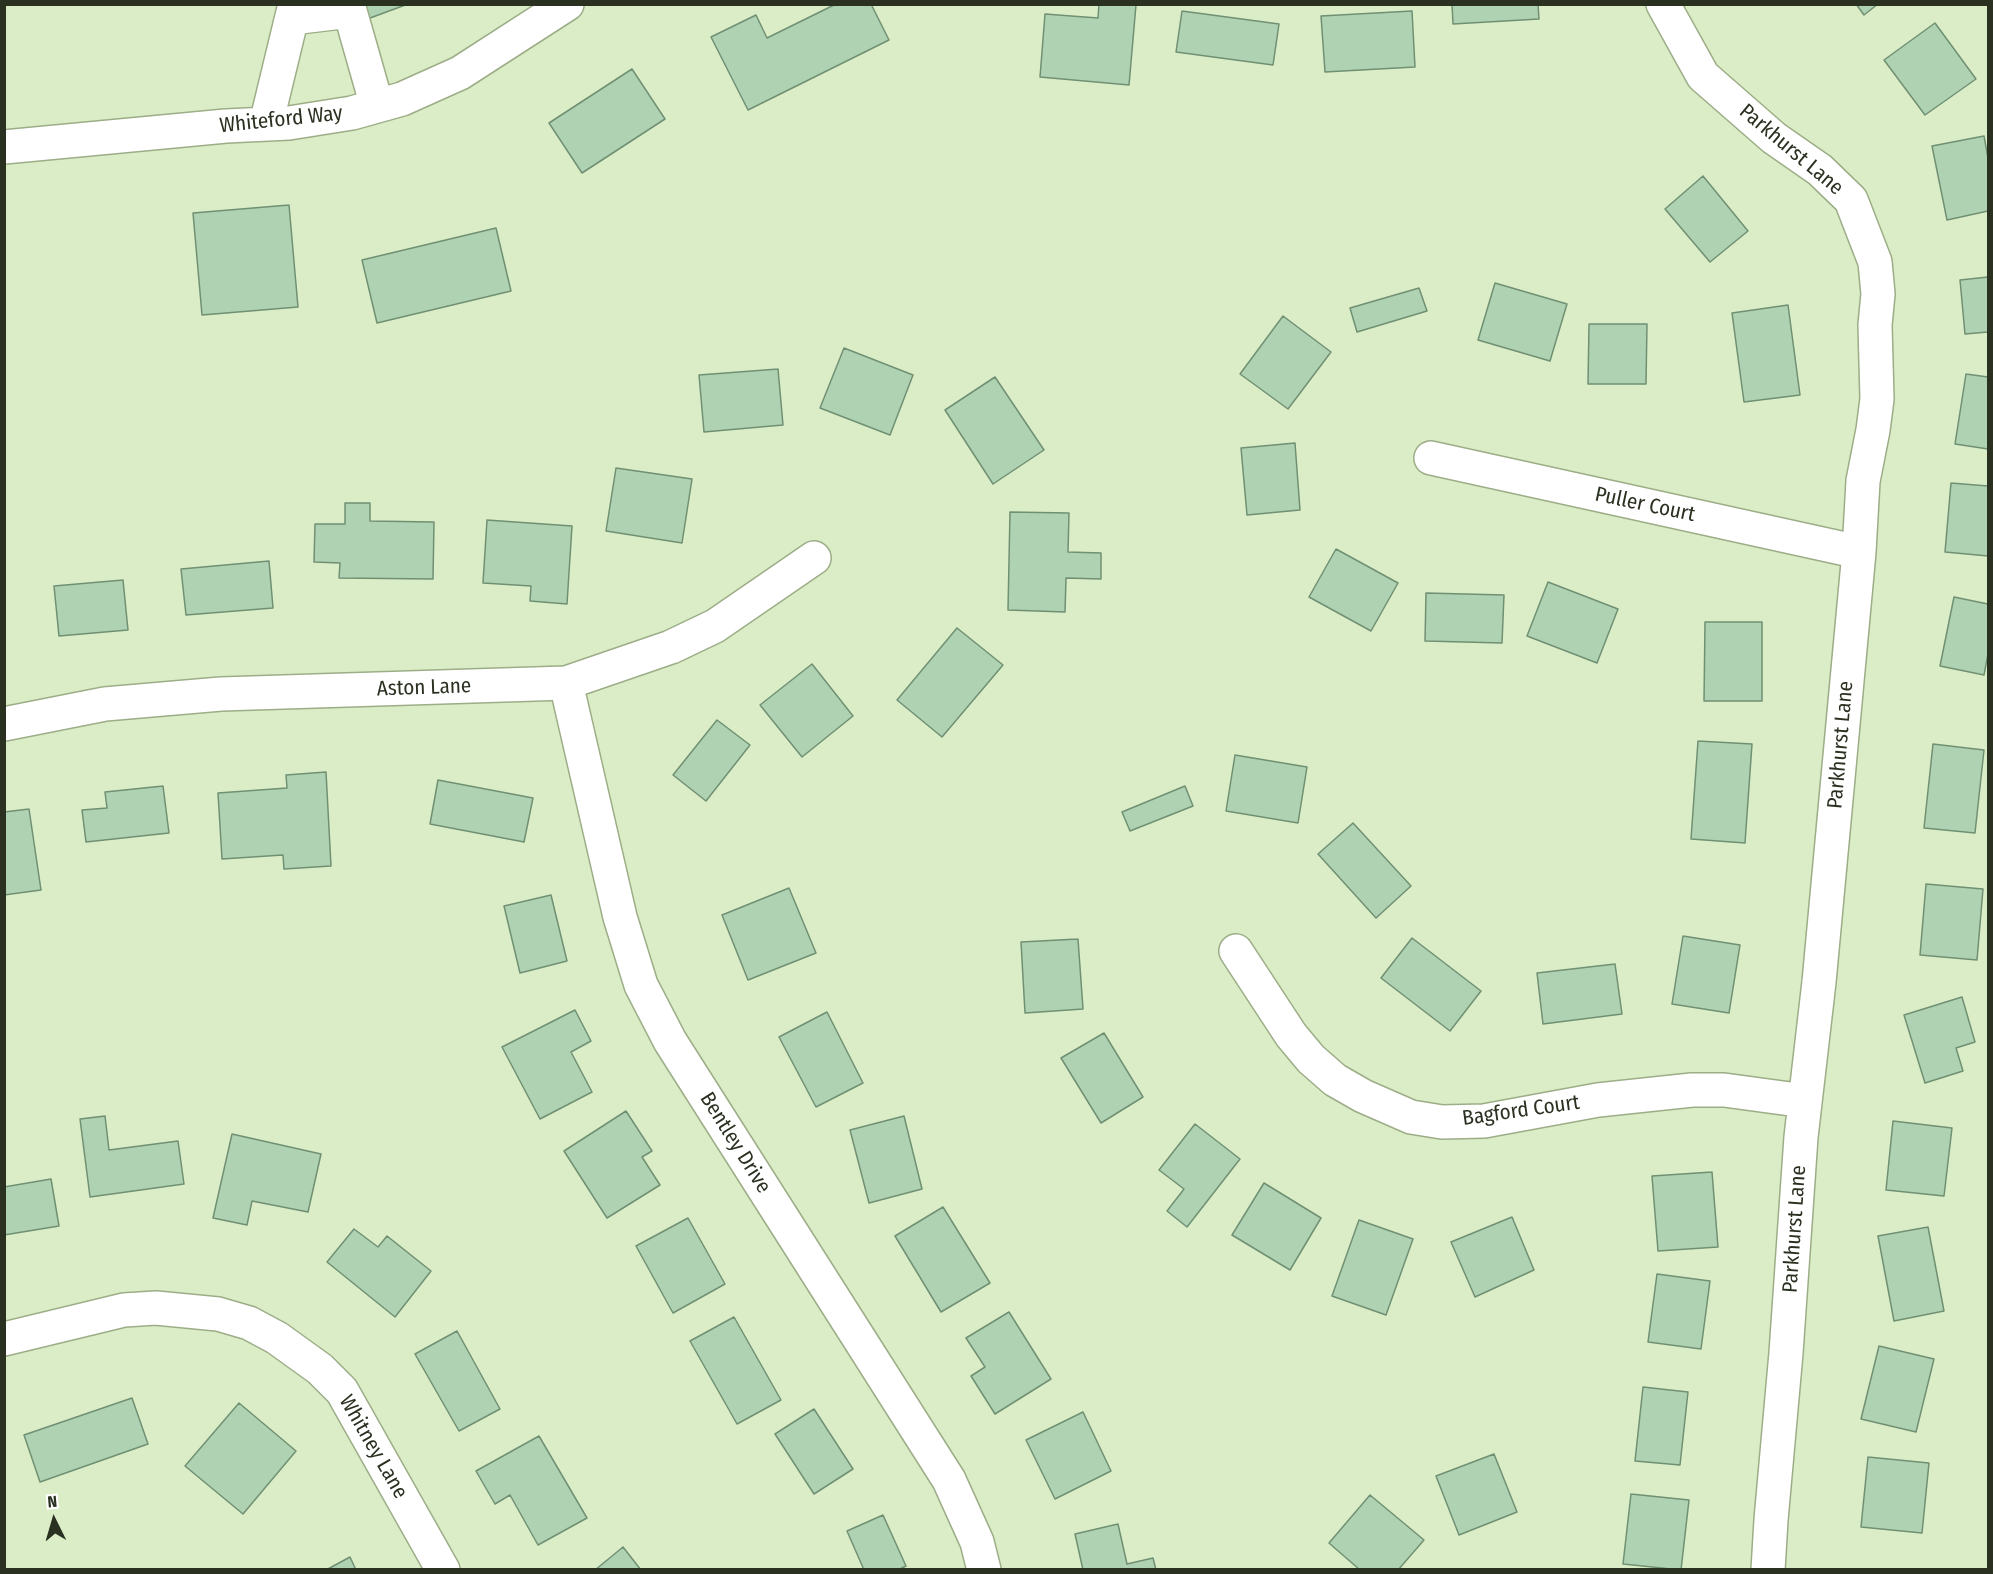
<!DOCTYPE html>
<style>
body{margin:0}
#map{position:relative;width:1993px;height:1574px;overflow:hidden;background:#dbedc6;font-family:"Fira Sans Condensed",sans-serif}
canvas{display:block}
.frame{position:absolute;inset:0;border:6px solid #2a3121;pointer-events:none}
.north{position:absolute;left:24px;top:1490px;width:60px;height:60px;-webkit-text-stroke:4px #fff;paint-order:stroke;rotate:355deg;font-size:16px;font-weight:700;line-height:24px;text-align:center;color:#2a3121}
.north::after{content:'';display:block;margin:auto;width:21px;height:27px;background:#2a3121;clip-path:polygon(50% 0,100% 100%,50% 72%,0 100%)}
</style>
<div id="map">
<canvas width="1993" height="1574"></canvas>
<div class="frame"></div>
<div class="north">N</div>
</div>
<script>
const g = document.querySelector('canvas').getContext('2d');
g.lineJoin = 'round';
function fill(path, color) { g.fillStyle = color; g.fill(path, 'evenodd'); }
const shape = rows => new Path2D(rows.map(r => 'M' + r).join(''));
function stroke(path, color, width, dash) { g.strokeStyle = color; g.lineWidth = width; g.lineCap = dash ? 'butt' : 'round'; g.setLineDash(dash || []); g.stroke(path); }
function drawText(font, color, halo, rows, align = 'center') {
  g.font = font + ' "Fira Sans Condensed",sans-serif'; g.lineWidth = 5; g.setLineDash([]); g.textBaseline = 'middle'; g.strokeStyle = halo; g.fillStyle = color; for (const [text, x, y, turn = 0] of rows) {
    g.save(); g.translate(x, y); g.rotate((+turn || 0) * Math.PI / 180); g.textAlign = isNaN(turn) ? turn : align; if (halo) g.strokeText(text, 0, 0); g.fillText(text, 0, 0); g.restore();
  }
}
const building = shape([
 [356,4,408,4,362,21,356,4],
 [836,4,871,4,889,40,748,110,711,37,756,15,767,38,836,4],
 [1099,4,1136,5,1129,85,1040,77,1045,14,1098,18,1099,4],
 [1452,4,1538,4,1539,19,1453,24,1452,4],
 [1856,4,1878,4,1864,15,1856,4],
 [1182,11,1279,24,1273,65,1176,52,1182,11],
 [1412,11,1415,67,1325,72,1321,16,1412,11],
 [1935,23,1976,79,1925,115,1884,60,1935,23],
 [632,69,665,119,582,173,549,123,632,69],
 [1984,136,1988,158,1988,211,1947,220,1932,146,1984,136],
 [1703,176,1748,231,1710,262,1665,209,1703,176],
 [289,205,298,307,202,315,193,213,289,205],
 [496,228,511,291,377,323,362,260,496,228],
 [1988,277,1988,332,1965,334,1960,280,1988,277],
 [1495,283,1567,304,1550,361,1478,340,1495,283],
 [1419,288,1427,311,1357,332,1350,308,1419,288],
 [1788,305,1800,395,1744,402,1732,313,1788,305],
 [1283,316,1331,352,1288,409,1240,374,1283,316],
 [1589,324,1647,324,1646,384,1588,384,1589,324],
 [844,348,913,375,890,435,820,408,844,348],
 [778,369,783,425,704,432,699,375,778,369],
 [1966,374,1988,377,1988,449,1955,444,1966,374],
 [995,377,1044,450,993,484,945,410,995,377],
 [1295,443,1300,510,1247,515,1241,448,1295,443],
 [616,468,692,479,682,543,606,531,616,468],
 [1951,483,1988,486,1988,556,1945,552,1951,483],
 [345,503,370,503,370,521,434,522,433,579,339,578,340,563,314,562,315,524,345,524,345,503],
 [1010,512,1069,513,1068,552,1101,553,1101,579,1066,578,1065,612,1008,610,1010,512],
 [487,520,572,526,567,604,530,601,531,586,483,583,487,520],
 [1336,549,1398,583,1371,631,1309,597,1336,549],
 [269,561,273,608,186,615,181,569,269,561],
 [123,580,128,630,59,636,54,586,123,580],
 [1548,582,1618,609,1597,663,1527,636,1548,582],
 [1426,593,1504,595,1502,643,1425,641,1426,593],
 [1954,597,1988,604,1988,654,1984,675,1940,666,1954,597],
 [1705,622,1762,622,1762,701,1704,701,1705,622],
 [957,628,1003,665,942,737,897,700,957,628],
 [812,664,853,716,802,757,760,705,812,664],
 [717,720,750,745,706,801,673,775,717,720],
 [1698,741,1752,744,1745,843,1691,839,1698,741],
 [1933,744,1984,750,1975,833,1924,828,1933,744],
 [1235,755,1307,767,1298,823,1226,811,1235,755],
 [326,772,331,866,284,869,283,855,222,859,218,793,287,788,286,775,326,772],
 [438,780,533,798,524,842,430,824,438,780],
 [163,786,169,833,86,842,82,810,107,808,105,792,163,786],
 [1185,786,1193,806,1130,831,1122,812,1185,786],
 [29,809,41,890,4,895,4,812,29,809],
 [1353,823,1411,886,1376,918,1318,854,1353,823],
 [1926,884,1983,889,1977,960,1920,955,1926,884],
 [789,888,816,953,748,980,722,915,789,888],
 [551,895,567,961,520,973,504,906,551,895],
 [1683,936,1740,945,1729,1013,1672,1004,1683,936],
 [1412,938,1481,991,1450,1031,1381,978,1412,938],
 [1078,939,1083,1009,1025,1013,1021,942,1078,939],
 [1615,964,1622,1014,1543,1024,1537,973,1615,964],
 [1962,997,1975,1042,1956,1048,1963,1071,1925,1083,1904,1015,1962,997],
 [575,1010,591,1041,571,1052,592,1092,540,1119,502,1047,575,1010],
 [827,1012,863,1083,816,1107,779,1037,827,1012],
 [1104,1033,1143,1097,1101,1123,1061,1058,1104,1033],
 [626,1111,652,1151,642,1157,660,1185,607,1218,564,1151,626,1111],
 [105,1116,109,1150,178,1141,184,1184,90,1197,80,1119,105,1116],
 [904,1116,922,1189,869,1203,850,1130,904,1116],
 [1893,1121,1952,1128,1944,1196,1886,1190,1893,1121],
 [1195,1124,1240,1159,1187,1227,1167,1211,1184,1189,1159,1170,1195,1124],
 [232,1134,321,1154,308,1212,252,1201,247,1225,213,1218,232,1134],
 [1712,1172,1718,1247,1658,1251,1652,1176,1712,1172],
 [51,1179,59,1226,4,1235,4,1187,51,1179],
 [1264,1183,1321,1218,1290,1270,1232,1235,1264,1183],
 [943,1207,990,1283,941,1312,895,1236,943,1207],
 [1512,1217,1534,1270,1475,1297,1451,1242,1512,1217],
 [688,1218,725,1284,673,1313,636,1246,688,1218],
 [1359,1220,1413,1239,1386,1315,1332,1296,1359,1220],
 [1928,1227,1944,1311,1894,1321,1878,1236,1928,1227],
 [354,1229,378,1247,387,1236,431,1271,395,1317,327,1262,354,1229],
 [1657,1274,1710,1281,1701,1349,1648,1342,1657,1274],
 [1009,1312,1051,1379,995,1414,971,1376,985,1367,966,1338,1009,1312],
 [734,1317,781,1400,737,1424,690,1341,734,1317],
 [457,1331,500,1409,459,1431,415,1354,457,1331],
 [1879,1346,1934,1359,1916,1432,1861,1419,1879,1346],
 [1643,1387,1688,1392,1680,1465,1635,1461,1643,1387],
 [132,1398,148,1444,40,1482,24,1435,132,1398],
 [239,1403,296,1451,243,1514,185,1466,239,1403],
 [814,1409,853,1469,814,1494,775,1434,814,1409],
 [1083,1412,1111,1471,1055,1499,1026,1440,1083,1412],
 [539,1436,587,1518,538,1545,510,1495,495,1504,476,1471,539,1436],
 [1494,1454,1517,1512,1459,1535,1436,1476,1494,1454],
 [1868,1457,1929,1463,1922,1533,1861,1527,1868,1457],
 [1631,1494,1689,1500,1681,1570,1623,1564,1631,1494],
 [1370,1495,1424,1540,1398,1570,1360,1570,1329,1543,1370,1495],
 [883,1515,906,1566,898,1570,864,1570,847,1531,883,1515],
 [1118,1524,1127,1564,1153,1558,1156,1570,1083,1570,1075,1534,1118,1524],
 [623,1547,641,1570,595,1570,623,1547],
 [350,1557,356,1570,326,1570,350,1557]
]);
fill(building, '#afd2b3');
stroke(building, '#709073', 1.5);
const minor = shape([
 [1663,4,1703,76,1774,138,1820,170,1851,200,1875,262,1878,294,1875,325,1877,399,1873,430,1863,481,1859,552,1819,982,1801,1137,1786,1353,1771,1520,1768,1570],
 [292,18,350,11,377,106],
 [266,124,295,4],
 [4,147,226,126,289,123,352,113,402,99,460,73,567,4],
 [1431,458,1859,552],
 [566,683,620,917,641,985,670,1041,949,1480,977,1542,984,1570],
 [4,724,105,704,221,694,566,683,671,647,715,626,814,558],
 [1236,951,1291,1035,1311,1059,1335,1080,1363,1096,1411,1117,1442,1122,1484,1121,1598,1100,1692,1090,1724,1090,1805,1101],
 [4,1339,124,1310,156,1308,218,1314,249,1323,277,1338,320,1369,342,1391,443,1570]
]);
stroke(minor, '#9cad87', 36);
stroke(minor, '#fff', 33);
drawText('21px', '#2a3121', '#fff', [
 ["Whiteford Way",281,120,-6],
 ["Parkhurst Lane",1791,150,40],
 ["Puller Court",1645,505,12],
 ["Aston Lane",424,688,-2],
 ["Parkhurst Lane",1841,745,-85],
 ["Bagford Court",1521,1111,-8],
 ["Bentley Drive",735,1143,58],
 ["Parkhurst Lane",1795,1229,-86],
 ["Whitney Lane",373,1447,60]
]);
</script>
